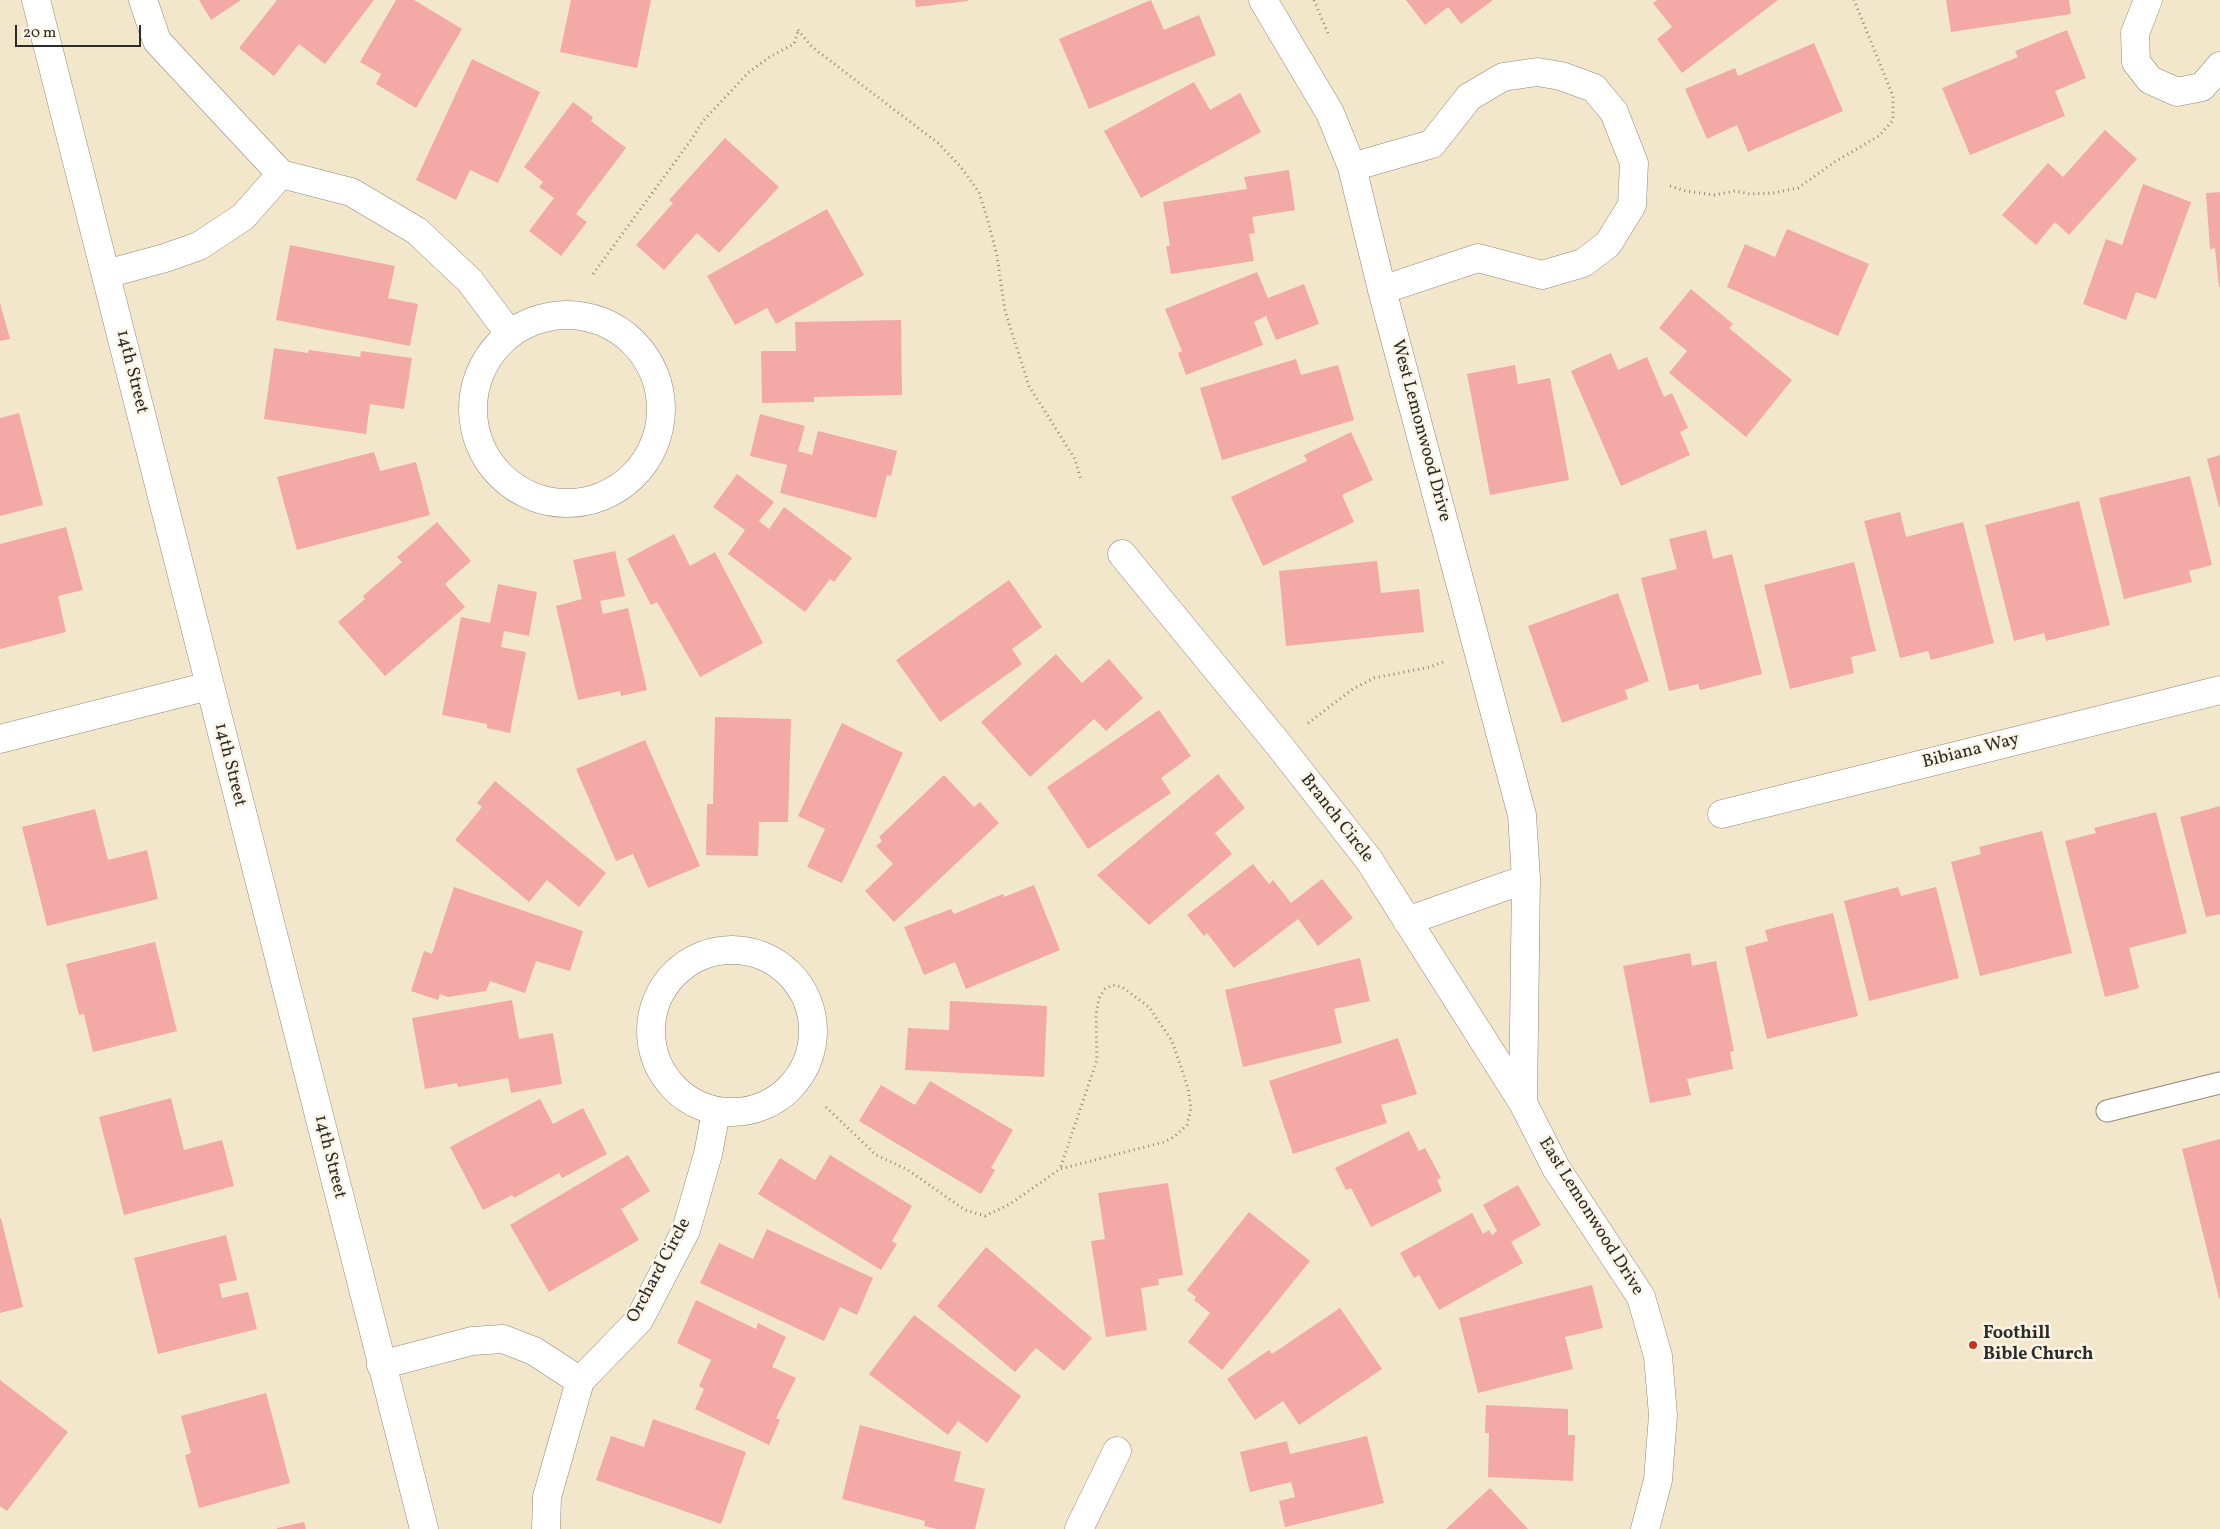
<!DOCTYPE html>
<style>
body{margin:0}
#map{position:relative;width:2220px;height:1529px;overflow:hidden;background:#f3e7cb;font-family:Vollkorn,serif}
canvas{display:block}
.scale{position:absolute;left:15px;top:25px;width:126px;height:22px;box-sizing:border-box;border:2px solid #2b2b2b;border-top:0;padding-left:6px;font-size:15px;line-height:18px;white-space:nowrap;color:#2b2b2b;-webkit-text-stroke:4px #fcf5e5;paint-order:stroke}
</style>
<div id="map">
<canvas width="2220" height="1529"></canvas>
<div class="scale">20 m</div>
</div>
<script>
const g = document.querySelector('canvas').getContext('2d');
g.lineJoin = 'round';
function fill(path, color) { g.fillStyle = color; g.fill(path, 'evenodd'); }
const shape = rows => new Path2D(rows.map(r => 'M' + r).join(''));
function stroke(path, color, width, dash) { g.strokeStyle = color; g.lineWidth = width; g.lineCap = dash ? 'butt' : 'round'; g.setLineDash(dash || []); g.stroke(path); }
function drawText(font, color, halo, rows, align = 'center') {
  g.font = font + ' Vollkorn,serif'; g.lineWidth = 5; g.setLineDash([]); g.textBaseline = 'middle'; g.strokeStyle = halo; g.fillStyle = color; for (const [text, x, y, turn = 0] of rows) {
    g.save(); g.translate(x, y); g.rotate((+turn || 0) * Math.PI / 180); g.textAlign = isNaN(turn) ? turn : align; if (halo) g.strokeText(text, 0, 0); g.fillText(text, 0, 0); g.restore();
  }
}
fill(shape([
 [199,0,241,0,211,20],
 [277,0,374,0,325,64,299,44,274,76,239,48],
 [396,0,414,0,462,29,416,108,376,84,381,74,360,62],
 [571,0,651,0,637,68,560,52],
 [915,0,968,0,968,1,916,7],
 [1151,0,1164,30,1199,15,1216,55,1089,109,1059,39],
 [1406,0,1493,0,1461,24,1448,7,1425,25],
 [1657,0,1778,0,1682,73,1657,39,1672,27,1653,3],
 [1946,0,2069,0,2071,14,1951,32],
 [2067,30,2086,78,2055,91,2065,116,1970,155,1942,88,2018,57,2015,51],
 [1814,43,1843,111,1748,152,1737,125,1707,139,1685,89,1735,68,1738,76],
 [472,59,540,92,498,183,470,170,456,200,416,180],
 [1194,82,1210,110,1240,93,1261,132,1141,198,1104,131],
 [573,102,593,117,591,121,626,148,576,214,587,222,561,256,529,231,554,198,539,187,543,182,524,167],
 [2105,130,2137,159,2069,235,2055,222,2036,245,2002,215,2048,163,2063,177],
 [725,138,779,187,719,253,697,233,664,270,636,245,673,203,669,200],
 [1289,170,1295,210,1252,217,1255,233,1249,234,1254,261,1171,274,1166,246,1170,246,1163,202,1247,189,1244,177],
 [2143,184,2191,202,2156,299,2136,292,2126,320,2083,304,2106,239,2122,245],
 [2220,192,2220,287,2219,287,2215,248,2210,249,2206,193],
 [827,209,864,275,776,324,767,308,735,325,707,276],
 [1787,229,1869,264,1838,336,1727,287,1745,244,1775,257],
 [290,245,395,266,388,298,418,304,410,346,276,320],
 [1257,272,1268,298,1304,284,1319,324,1276,340,1266,316,1254,322,1263,345,1186,375,1178,353,1182,351,1165,309],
 [1691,289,1733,324,1729,328,1792,380,1746,437,1669,373,1687,351,1659,328],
 [0,303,10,339,0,341],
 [901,320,902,395,814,397,814,402,762,403,761,351,796,351,795,322],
 [274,348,308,353,309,350,360,357,361,351,412,358,404,409,370,404,366,434,264,419],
 [1611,353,1618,370,1647,357,1664,397,1672,393,1688,428,1680,432,1690,455,1621,486,1571,371],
 [1296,359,1301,375,1338,365,1354,420,1222,460,1200,388],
 [1515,365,1518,384,1550,378,1569,480,1490,495,1467,374],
 [19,413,43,505,0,516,0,418],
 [760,414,805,426,798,451,812,455,818,431,897,451,891,476,887,475,876,518,780,493,787,465,750,456],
 [1351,432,1373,480,1342,495,1354,522,1263,566,1231,497,1307,461,1304,455],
 [374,452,380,471,416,462,430,515,297,550,277,477],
 [2220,455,2220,507,2219,507,2207,459],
 [737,474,774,502,759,521,769,529,784,507,852,558,834,582,830,579,805,612,728,554,745,530,713,507],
 [2190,476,2212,565,2189,571,2192,582,2124,599,2099,498],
 [2079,501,2110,625,2046,641,2044,633,2014,641,1985,525],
 [1900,512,1906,537,1963,522,1994,643,1931,660,1928,651,1900,658,1864,521],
 [437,522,471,561,445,584,465,607,385,676,338,622,365,599,363,596,402,562,397,557],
 [66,527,83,590,58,596,66,632,0,649,0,544],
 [1706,530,1713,559,1732,554,1762,674,1700,690,1698,684,1669,691,1641,578,1677,569,1669,539],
 [674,534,690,566,715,552,763,643,700,677,657,602,651,605,627,559],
 [615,551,625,596,600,601,603,614,628,608,647,690,621,696,620,691,578,700,556,606,582,599,573,560],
 [1377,561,1381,593,1419,589,1424,632,1286,646,1279,571],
 [1854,562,1876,651,1851,657,1854,673,1790,689,1764,585],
 [1009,580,1042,627,1012,649,1022,664,940,722,896,660],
 [498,584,537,592,529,636,504,631,501,647,526,652,510,733,487,728,487,724,442,715,461,617,490,623],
 [1618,593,1649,681,1625,690,1628,699,1562,723,1528,626],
 [1056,654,1082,683,1109,659,1143,698,1106,731,1094,719,1030,777,981,722],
 [1159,710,1191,756,1161,778,1171,793,1088,849,1047,787],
 [715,717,791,719,788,822,759,822,758,856,706,855,707,804,713,804],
 [842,723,903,753,842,883,807,867,825,829,798,816],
 [645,740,700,866,648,888,633,854,616,861,576,769],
 [1218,774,1245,808,1215,833,1232,854,1149,925,1097,875],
 [944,775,974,807,980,802,999,823,894,922,865,891,893,864,876,846,882,841,879,837],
 [495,781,606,873,579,907,547,880,529,902,455,840,482,807,477,803],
 [2220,806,2220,914,2206,917,2180,817],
 [95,809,108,860,147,850,158,899,47,926,22,827],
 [2156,812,2187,933,2129,948,2139,988,2105,997,2065,841,2096,833,2094,828],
 [2042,831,2072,953,1980,976,1951,862,1981,854,1979,847],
 [1253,864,1269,884,1273,880,1291,903,1322,879,1353,918,1318,946,1298,919,1234,968,1207,933,1204,936,1187,915],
 [1034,885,1060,950,966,989,955,962,924,975,904,927,951,909,954,914,1003,894,1004,897],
 [454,887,583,931,570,971,536,961,525,993,490,981,486,991,448,997,440,994,438,1000,411,991,424,951,432,954],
 [1898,887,1901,896,1936,887,1959,978,1869,1001,1844,901],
 [1833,913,1858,1016,1767,1039,1745,947,1768,941,1765,930],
 [155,942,177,1031,93,1052,84,1014,79,1015,66,964],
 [1690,953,1692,966,1716,961,1734,1051,1730,1052,1733,1069,1687,1079,1691,1095,1650,1103,1623,966],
 [1360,958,1370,1001,1334,1009,1342,1043,1243,1067,1225,990],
 [512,1000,519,1039,553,1033,562,1084,511,1093,508,1078,458,1087,457,1083,425,1089,412,1018],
 [950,1001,1047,1006,1044,1077,905,1070,908,1028,949,1030],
 [1398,1038,1417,1094,1381,1105,1387,1123,1293,1154,1269,1081],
 [930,1081,1013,1130,991,1168,995,1170,981,1194,859,1121,881,1085,915,1105],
 [171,1098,184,1150,222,1140,234,1186,124,1215,99,1117],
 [540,1099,553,1124,583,1108,607,1154,562,1178,559,1173,514,1198,512,1195,483,1210,450,1147],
 [1409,1131,1419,1151,1425,1148,1441,1178,1437,1180,1442,1191,1371,1227,1351,1188,1346,1190,1335,1168],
 [2220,1139,2220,1298,2219,1298,2182,1149],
 [628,1155,650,1191,621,1209,639,1240,549,1292,510,1225],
 [830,1155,912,1206,892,1241,897,1244,881,1270,758,1194,780,1158,815,1180],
 [1168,1183,1183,1275,1158,1279,1159,1285,1141,1288,1147,1330,1106,1337,1091,1241,1105,1239,1098,1193],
 [1518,1185,1541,1225,1511,1242,1523,1263,1439,1310,1419,1275,1414,1278,1400,1253,1472,1213,1483,1234,1489,1230,1492,1235,1497,1231,1483,1205],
 [1249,1212,1310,1261,1222,1370,1188,1342,1210,1313,1194,1300,1196,1297,1187,1290],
 [1,1218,23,1307,0,1313,0,1219],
 [767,1229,873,1278,857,1315,840,1307,824,1341,700,1283,719,1243,753,1259],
 [226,1235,237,1280,219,1284,222,1298,248,1292,257,1329,158,1354,134,1258],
 [986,1247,1092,1338,1064,1371,1036,1348,1015,1372,937,1306],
 [1592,1285,1603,1328,1565,1337,1573,1369,1478,1393,1459,1318],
 [696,1300,756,1329,758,1323,786,1337,772,1367,796,1378,776,1418,780,1420,769,1445,695,1409,704,1389,699,1386,711,1360,677,1343],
 [1340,1308,1382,1369,1299,1425,1283,1401,1255,1420,1227,1379,1269,1350,1272,1354],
 [914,1315,1021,1396,987,1443,958,1421,948,1435,869,1374],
 [0,1380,68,1432,7,1511,0,1506],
 [266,1393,290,1483,199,1508,185,1455,191,1453,181,1416],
 [1486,1405,1568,1409,1568,1435,1575,1435,1573,1481,1488,1477,1489,1433,1485,1433],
 [653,1419,746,1452,721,1524,596,1480,611,1436,644,1447],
 [860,1425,961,1452,954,1481,985,1489,975,1529,937,1529,924,1526,925,1521,842,1499],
 [1367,1436,1384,1503,1285,1527,1279,1501,1295,1497,1291,1482,1250,1492,1240,1452,1287,1441,1290,1454],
 [1490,1488,1528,1529,1446,1529],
 [304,1522,306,1529,277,1529,277,1528]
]), '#f3a9a6');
const service = shape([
 [2107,1111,2220,1083]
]);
const minor = shape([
 [143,0,157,41,281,174],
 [1263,0,1330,113,1352,167,1382,290,1522,815,1526,879,1523,1103,1556,1168,1641,1297,1658,1356,1663,1415,1658,1480,1645,1529],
 [2148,0,2135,33,2136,62,2150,80,2177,92,2202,87,2220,66],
 [1352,167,1432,144,1469,97,1503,77,1537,72,1561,76,1594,88,1614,112,1634,163,1632,205,1608,244,1583,263,1542,275,1478,258,1382,290],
 [281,174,351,192,417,231,470,281,509,333],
 [106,274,165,258,199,246,243,217,281,174],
 '473 409a94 94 0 1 1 188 0a94 94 0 1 1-188 0Z',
 [1122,554,1279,745,1369,860,1523,1103],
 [0,739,209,686],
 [1722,814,2220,690],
 [1407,921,1526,879],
 '651 1031a81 81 0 1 1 162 0a81 81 0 1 1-162 0Z',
 [381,1365,472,1341,503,1339,534,1351,580,1381],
 [546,1529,547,1497,580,1381,639,1320,686,1230,708,1154,716,1112],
 [1079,1529,1117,1451]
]);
const tertiary = shape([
 [36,0,424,1529]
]);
stroke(service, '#8f897b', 23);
stroke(minor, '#8f897b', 29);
stroke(tertiary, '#8f897b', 29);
stroke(shape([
 [1314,0,1329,36],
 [798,30,812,47,938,143,960,166,979,192,989,225,997,256,1005,311,1029,386,1075,459,1081,480],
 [1670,186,1686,191,1714,195,1735,191,1750,194,1773,193,1798,188,1836,161,1879,136,1893,120,1893,96,1854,0],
 [593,274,691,140,703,121,748,73,771,56,794,44,798,31],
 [1308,723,1353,689,1374,678,1430,667,1443,662],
 [826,1107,876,1155,908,1170,965,1210,985,1216,1010,1204,1060,1169,1164,1142,1174,1137,1187,1125,1191,1109,1188,1088,1172,1041,1149,1007,1122,987,1113,985,1105,989,1099,998,1096,1015,1097,1060,1060,1169]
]), '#8f897b', 3, [1, 4]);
stroke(service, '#fff', 21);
stroke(minor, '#fff', 28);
stroke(tertiary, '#fff', 28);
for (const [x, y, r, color] of [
 [1973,1345,5,"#c8321e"]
]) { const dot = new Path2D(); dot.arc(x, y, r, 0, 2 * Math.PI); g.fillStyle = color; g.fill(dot); stroke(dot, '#fcf5e5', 2); }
drawText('18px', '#2b2b2b', '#fcf5e5', [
 ["14th Street",131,372,76],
 ["West Lemonwood Drive",1420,431,75],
 ["Bibiana Way",1971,752,-14],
 ["14th Street",229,765,76],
 ["Branch Circle",1336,819,52],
 ["14th Street",329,1157,76],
 ["East Lemonwood Drive",1590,1217,58],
 ["Orchard Circle",660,1271,-62]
]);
drawText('bold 18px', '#2b2b2b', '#fcf5e5', [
 ["Foothill",1983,1335],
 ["Bible Church",1983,1356]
], 'left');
</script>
